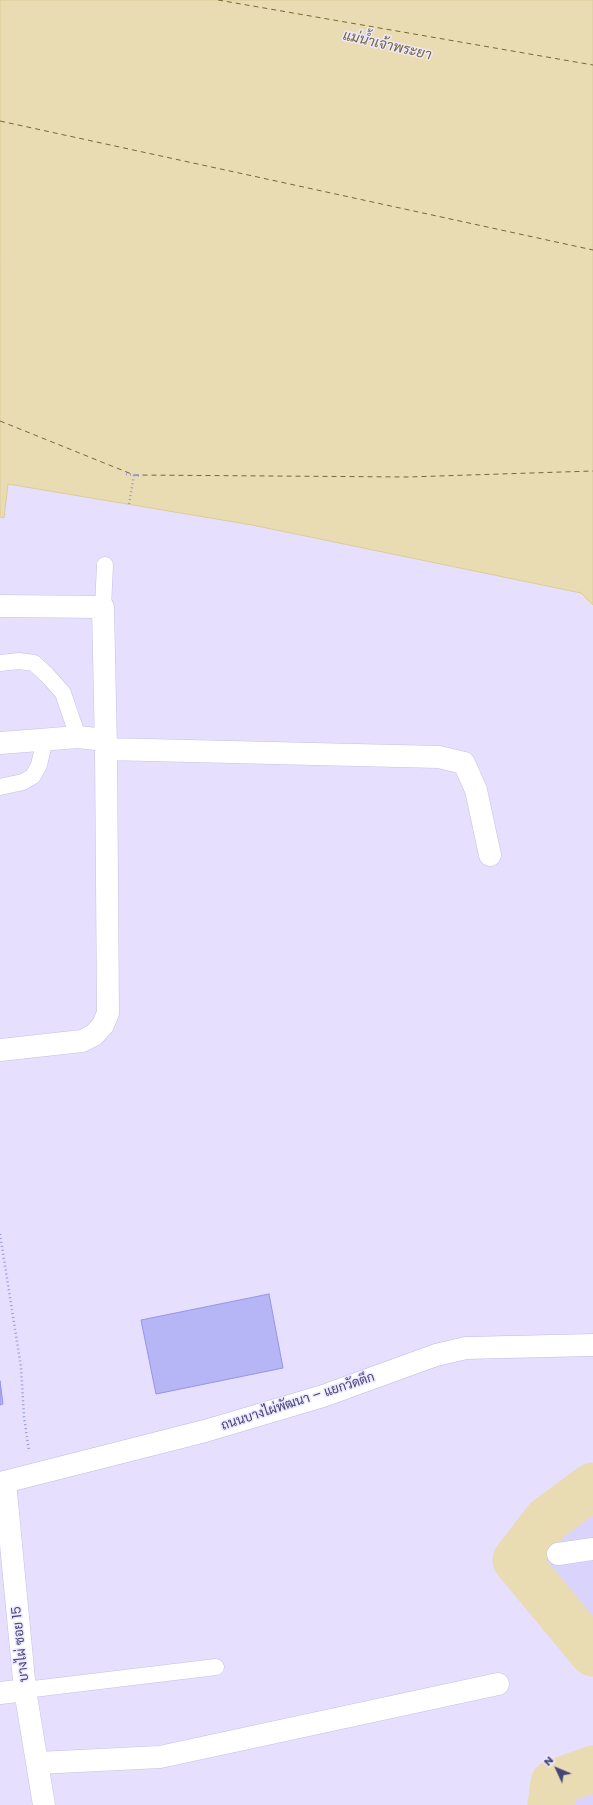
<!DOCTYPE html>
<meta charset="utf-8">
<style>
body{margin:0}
#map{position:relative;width:593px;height:1805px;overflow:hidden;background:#e6dffe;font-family:Poppins,sans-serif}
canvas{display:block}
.north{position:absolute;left:537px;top:1749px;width:40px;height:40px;-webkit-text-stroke:3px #ede7ff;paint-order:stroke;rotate:314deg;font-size:11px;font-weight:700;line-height:16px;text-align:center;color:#454676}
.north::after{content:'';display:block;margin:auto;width:14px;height:18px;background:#454676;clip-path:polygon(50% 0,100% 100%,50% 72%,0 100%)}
</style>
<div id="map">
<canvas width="593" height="1805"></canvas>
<div class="north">N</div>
</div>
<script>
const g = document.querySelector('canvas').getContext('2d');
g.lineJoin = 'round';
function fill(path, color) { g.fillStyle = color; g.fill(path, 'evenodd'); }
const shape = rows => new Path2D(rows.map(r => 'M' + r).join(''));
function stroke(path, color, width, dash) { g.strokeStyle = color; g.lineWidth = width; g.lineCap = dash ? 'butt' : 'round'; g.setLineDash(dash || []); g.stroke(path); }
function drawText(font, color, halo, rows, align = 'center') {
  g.font = font + ' Poppins,Sarabun,sans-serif'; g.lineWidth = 3; g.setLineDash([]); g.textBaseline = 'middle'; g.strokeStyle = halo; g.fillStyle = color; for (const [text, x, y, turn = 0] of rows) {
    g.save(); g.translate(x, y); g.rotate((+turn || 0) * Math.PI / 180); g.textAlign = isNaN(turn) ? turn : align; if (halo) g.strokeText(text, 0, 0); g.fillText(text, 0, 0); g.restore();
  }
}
fill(shape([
 [593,1495,593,1635,543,1573,535,1547,559,1520],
 [593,1777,593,1805,571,1805,567,1786]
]), '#dad3fb');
const water = shape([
 [0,0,593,0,593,605,581,593,252,525,8,484,4,518,0,517,0,0]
]);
fill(water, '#e9dcb3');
stroke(water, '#dbcc98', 1);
stroke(shape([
 [593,1486,547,1520,516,1560,593,1653],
 [551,1805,554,1783,593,1769]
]), '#e9dcb3', 47);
stroke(shape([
 [218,0,593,65],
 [0,121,593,250],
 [0,421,134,475,408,477,593,471]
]), '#766835', 1, [5, 4]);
const building = shape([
 [269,1294,283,1368,156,1394,141,1320,269,1294],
 [0,1381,3,1404,0,1405,0,1381]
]);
fill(building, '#b6b5f5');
stroke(building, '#9494e9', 1);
const lane = shape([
 [103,607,105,565],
 [0,663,19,661,34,663,47,675,63,693,78,737],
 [0,787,23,782,33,776,39,765,45,739],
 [25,1690,216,1667]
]);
const street = shape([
 [0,606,103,607,106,749,108,1013,103,1025,94,1035,82,1041,0,1050],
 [0,743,78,737,105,740],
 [106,749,439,757,464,763,476,790,490,855],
 [5,1482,25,1690,44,1805],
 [558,1554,593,1549],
 [0,1693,25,1690],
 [38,1763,160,1757,498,1684]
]);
const secondary = shape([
 [0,1483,205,1431,323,1396,436,1355,466,1348,593,1345]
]);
stroke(lane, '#c4c0e8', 17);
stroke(street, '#c4c0e8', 23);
stroke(secondary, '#bebaea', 23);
stroke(shape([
 [126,474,141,476],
 [129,504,134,475],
 [0,1234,21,1367,24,1417,29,1451]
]), '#9998da', 2.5, [1, 3]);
stroke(lane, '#fff', 16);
stroke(street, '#fff', 22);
stroke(secondary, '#fff', 22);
drawText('13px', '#454676', '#ede7ff', [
 ["ถนนบางไผ่พัฒนา – แยกวัดตึก",298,1402,-18],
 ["บางไผ่ ซอย 15",21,1644,-96]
]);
drawText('italic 14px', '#766835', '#ede7ff', [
 ["แม่น้ำเจ้าพระยา",387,46,13]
]);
</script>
